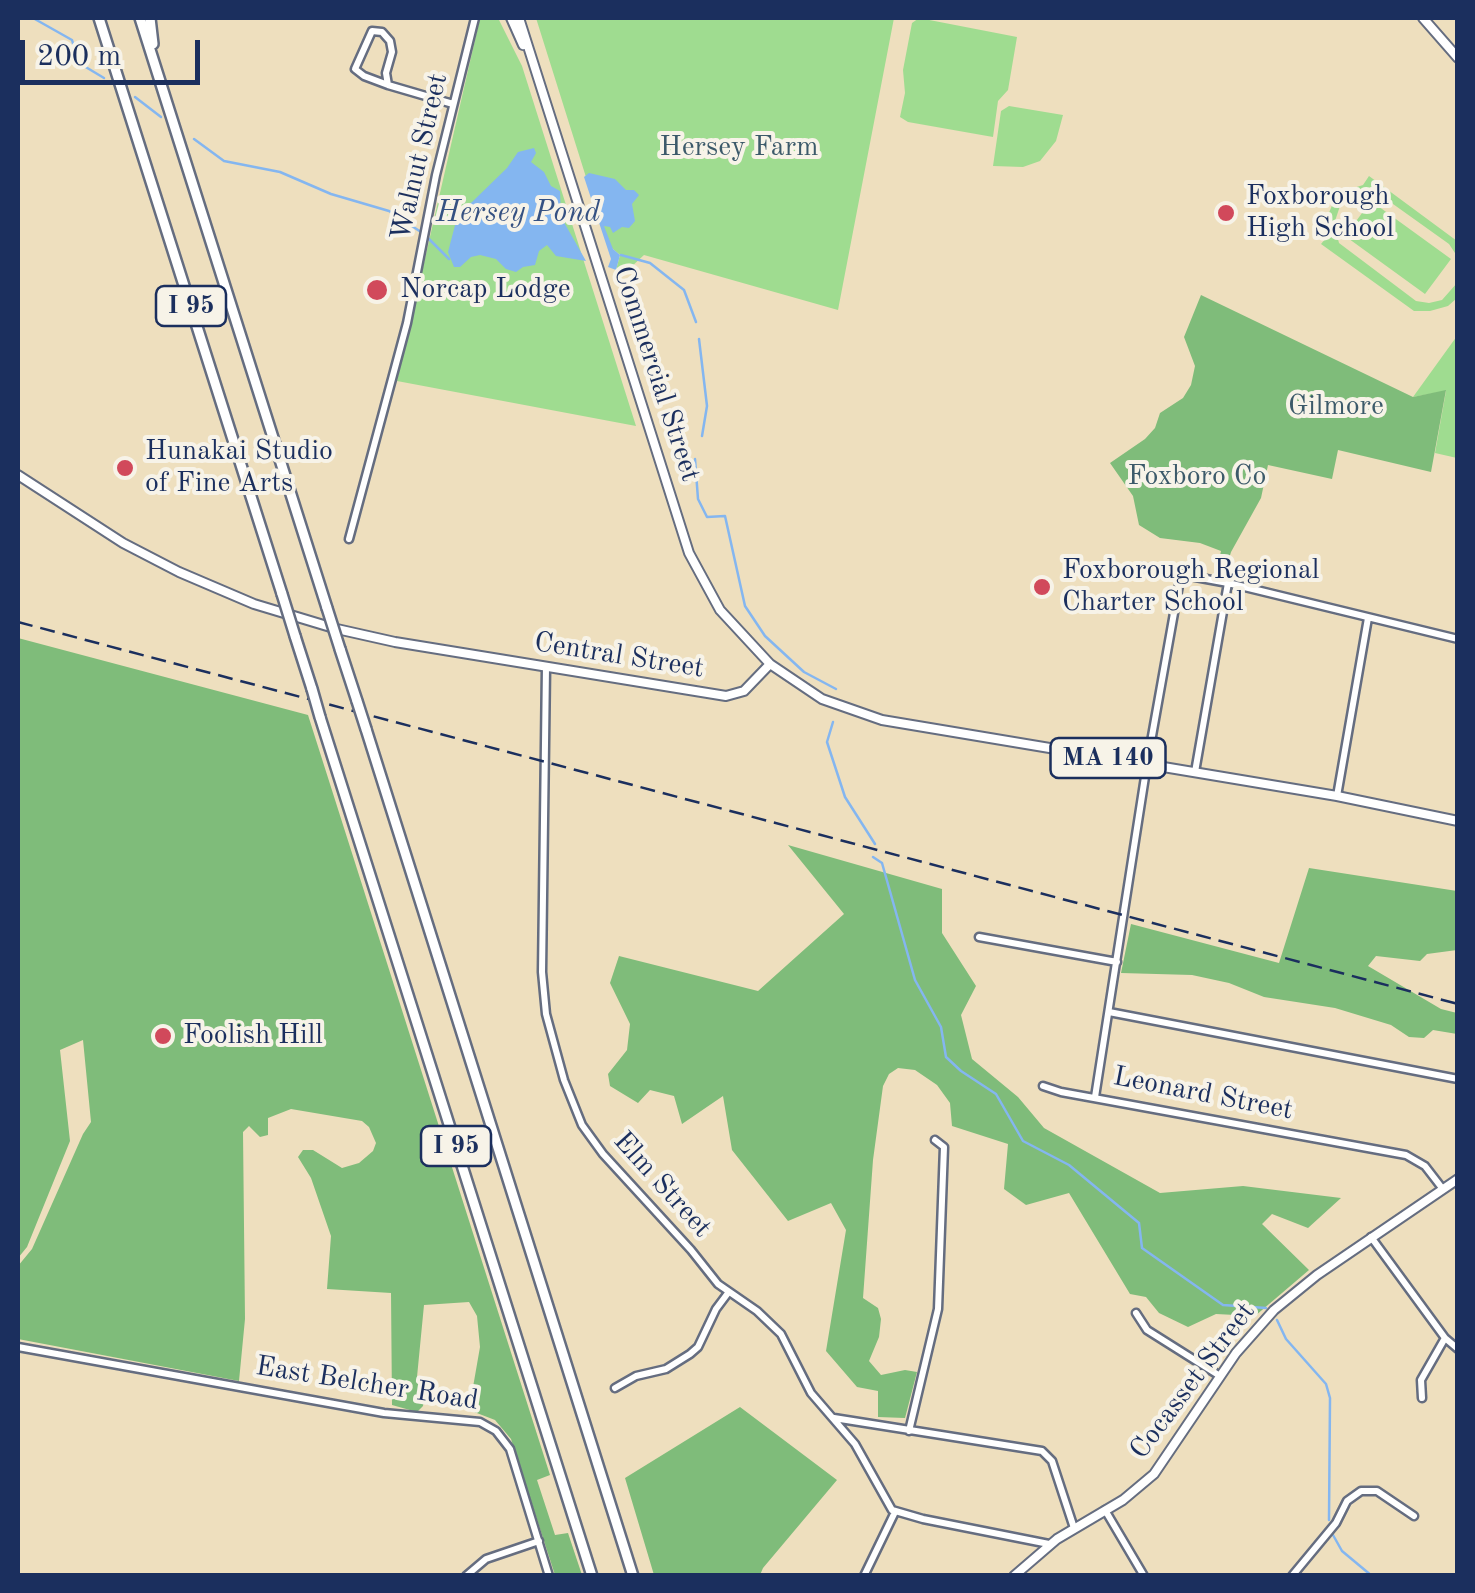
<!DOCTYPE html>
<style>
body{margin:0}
#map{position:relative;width:1475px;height:1593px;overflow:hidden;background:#eedfbe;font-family:"Old Standard TT",serif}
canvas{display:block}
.frame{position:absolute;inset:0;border:20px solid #1b2f5e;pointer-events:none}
.scale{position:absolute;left:20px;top:40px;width:180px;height:45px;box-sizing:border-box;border:5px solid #1b2f5e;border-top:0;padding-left:12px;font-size:30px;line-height:35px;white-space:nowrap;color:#1b2f5e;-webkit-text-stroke:8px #f7f3e8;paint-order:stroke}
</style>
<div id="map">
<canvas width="1475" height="1593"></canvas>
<div class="frame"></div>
<div class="scale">200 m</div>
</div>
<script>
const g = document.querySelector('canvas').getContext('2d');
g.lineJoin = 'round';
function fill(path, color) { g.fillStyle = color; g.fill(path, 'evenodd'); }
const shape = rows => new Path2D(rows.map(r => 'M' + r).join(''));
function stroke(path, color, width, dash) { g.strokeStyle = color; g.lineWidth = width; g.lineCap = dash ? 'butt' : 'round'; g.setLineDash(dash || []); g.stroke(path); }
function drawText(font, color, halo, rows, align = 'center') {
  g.font = font + ' "Old Standard TT",serif'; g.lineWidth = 8; g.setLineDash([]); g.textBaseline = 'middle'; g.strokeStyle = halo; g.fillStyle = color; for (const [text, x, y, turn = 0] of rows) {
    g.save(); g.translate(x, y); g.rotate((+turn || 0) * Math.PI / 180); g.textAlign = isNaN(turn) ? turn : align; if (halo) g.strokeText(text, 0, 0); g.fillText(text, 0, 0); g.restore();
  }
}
fill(shape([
 [480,18,498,18,522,66,636,426,397,381],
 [536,18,894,18,838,310,644,255,629,269,616,270,620,255,607,244],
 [919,18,1017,37,1008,90,998,101,993,137,908,122,900,117,905,93,903,70,912,23],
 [1009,106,1063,115,1056,141,1040,161,1023,167,993,166,1001,111],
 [1369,176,1457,241,1457,256,1449,244,1386,199,1371,193,1354,195,1340,206,1334,224,1339,243,1416,301,1429,303,1442,300,1457,283,1457,298,1448,306,1430,311,1414,311,1321,244,1327,237,1326,220,1333,203,1344,191,1363,185],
 [1371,201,1451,259,1425,294,1345,236],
 [1457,336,1457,458,1435,453,1446,391,1413,397]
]), '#9fdc90');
fill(shape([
 [1201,295,1413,397,1446,390,1431,472,1338,450,1332,479,1268,465,1261,498,1231,552,1223,579,1215,578,1221,551,1200,543,1160,538,1139,525,1133,496,1110,463,1145,439,1155,428,1160,413,1183,398,1191,385,1195,366,1184,337],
 [18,638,308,715,550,1475,537,1480,555,1535,568,1533,582,1575,555,1575,511,1439,495,1420,469,1410,480,1347,477,1316,469,1302,424,1305,417,1377,426,1381,423,1406,417,1412,392,1405,391,1293,327,1289,331,1236,311,1178,298,1157,303,1150,313,1150,342,1168,359,1163,373,1151,376,1143,369,1127,362,1121,291,1109,268,1118,268,1135,260,1137,249,1126,243,1132,245,1319,239,1381,18,1339,18,1266,32,1249,83,1134,91,1122,83,1040,60,1050,70,1141,27,1247,18,1258],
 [788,845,942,889,942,933,976,986,961,1015,972,1059,1018,1097,1044,1128,1160,1193,1243,1186,1341,1198,1308,1228,1272,1214,1262,1224,1309,1270,1255,1316,1216,1314,1188,1327,1159,1313,1146,1297,1130,1294,1069,1193,1026,1205,1004,1189,1008,1144,952,1126,950,1103,937,1085,915,1070,898,1068,889,1074,883,1086,873,1160,863,1298,878,1308,881,1319,879,1337,869,1361,881,1375,905,1370,917,1372,905,1418,878,1417,878,1391,857,1387,826,1351,846,1230,831,1203,788,1221,732,1150,723,1096,682,1124,674,1096,650,1090,638,1103,610,1086,608,1074,627,1050,630,1024,610,983,619,956,758,991,844,914],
 [1309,868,1457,891,1457,950,1427,954,1420,961,1376,956,1368,966,1441,1009,1457,1013,1457,1034,1433,1030,1424,1038,1409,1037,1391,1025,1335,1008,1264,997,1229,983,1192,975,1121,973,1131,924,1279,963],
 [740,1407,837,1480,763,1568,760,1575,654,1575,625,1478]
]), '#7fbc7a');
fill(shape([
 [534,148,536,153,531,162,544,172,551,186,560,191,561,217,586,261,556,256,547,245,539,251,535,265,523,267,516,272,506,269,496,259,480,255,471,257,460,267,454,267,448,252,459,210,472,202,507,168,518,152],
 [589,173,615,179,626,190,634,190,639,195,632,204,635,221,629,228,622,227,613,233,610,227,604,226,613,249,620,255,616,270,608,267,611,259,584,177]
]), '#84b6f0');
stroke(shape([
 [33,18,72,40,79,63,104,78],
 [135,97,161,117],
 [194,139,224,161,280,172,331,194,389,211,421,232],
 [427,237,449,259],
 [621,255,650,263,684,290,696,322],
 [699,339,707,406,702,436],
 [695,459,698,499,707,517,725,516,745,606,765,636,804,672,836,689],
 [833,722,827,742,845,797,875,844],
 [873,857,882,863,915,980,941,1027,946,1057,961,1071,996,1094,1023,1141,1069,1165,1139,1223,1142,1248,1223,1305,1266,1308],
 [1277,1320,1286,1339,1326,1384,1330,1398,1329,1520],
 [1333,1535,1342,1551,1372,1576]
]), '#84b6f0', 2.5);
const minor = shape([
 [388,85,364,76,355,69,372,31,382,32,390,41,392,52,386,73,388,85,453,104],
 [349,539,407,323,436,175,475,18],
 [1141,567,1228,583,1458,639],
 [546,667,542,972,546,1014,564,1080,582,1125,603,1154,691,1250,718,1284,757,1311,781,1334,811,1393,855,1444,892,1510,923,1519,1049,1544],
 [1195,772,1228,583],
 [1337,796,1368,618],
 [979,937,1117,962],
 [1109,1012,1458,1079],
 [1043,1086,1061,1092,1406,1155,1425,1166,1442,1188],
 [1095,1097,1147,764,1181,574],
 [1371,1237,1445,1338,1458,1349],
 [1136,1313,1147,1330,1220,1376],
 [18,1347,384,1413,480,1422,496,1431,510,1449,549,1576],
 [615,1388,636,1376,666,1369,690,1354,698,1347,716,1309,728,1293],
 [1422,1398,1421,1380,1445,1338],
 [834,1418,1042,1451,1052,1461,1074,1528],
 [909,1431,938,1309,944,1147,935,1140],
 [1105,1510,1144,1576],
 [466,1576,486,1559,539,1541],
 [864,1576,895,1512],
 [1292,1576,1336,1523,1347,1501,1361,1491,1377,1491,1414,1516]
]);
const major = shape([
 [511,18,523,45],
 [519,18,689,553,720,610,770,664,822,699,882,720,1337,796,1458,821],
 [1423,18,1458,58],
 [18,475,123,543,179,572,254,604,337,629,395,642,726,696,744,691,770,664],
 [1014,1576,1057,1539,1123,1500,1154,1474,1236,1353,1274,1310,1317,1275,1458,1179]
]);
const highway = shape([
 [99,18,282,594],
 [140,18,327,608],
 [150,18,153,44],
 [295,636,312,689],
 [340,649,357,701],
 [320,717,592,1576],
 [366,729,633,1576]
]);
stroke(minor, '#656d80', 11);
stroke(major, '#656d80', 12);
stroke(highway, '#656d80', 14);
stroke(minor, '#fff', 6);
stroke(major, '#fff', 8);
stroke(highway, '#fff', 9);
stroke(shape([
 [18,622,1458,1004]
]), '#1b2f5e', 2.5, [15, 8]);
const highwayBridge = shape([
 [282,594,295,636],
 [327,608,340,649],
 [312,689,320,717],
 [357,701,366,729]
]);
stroke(highwayBridge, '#656d80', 14, []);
stroke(highwayBridge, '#fff', 9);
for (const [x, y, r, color] of [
 [1226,213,10,"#d1495b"],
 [377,290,12,"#d1495b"],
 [125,468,10,"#d1495b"],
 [1042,587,10,"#d1495b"],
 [163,1036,10,"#d1495b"]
]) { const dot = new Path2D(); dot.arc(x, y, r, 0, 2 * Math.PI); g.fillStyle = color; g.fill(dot); stroke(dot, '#f7f3e8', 4); }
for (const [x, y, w] of [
 [191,306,70],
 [1108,758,115],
 [456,1146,70]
]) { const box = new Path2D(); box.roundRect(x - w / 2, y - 20, w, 40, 8); g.fillStyle = '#f7f3e8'; g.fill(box); stroke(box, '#1b2f5e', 2.5); }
drawText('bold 25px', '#1b2f5e', null, [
 ["I 95",191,306],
 ["MA 140",1108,758],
 ["I 95",456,1146]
]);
drawText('28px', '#3c5a6a', '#f7f3e8', [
 ["Hersey Farm",739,148],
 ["Gilmore",1336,407],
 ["Foxboro Co",1197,477]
]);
drawText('28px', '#1b2f5e', '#f7f3e8', [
 ["Walnut Street",420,157,-77],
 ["Commercial Street",656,374,72],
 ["Central Street",619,656,9],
 ["Leonard Street",1203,1094,11],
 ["Elm Street",662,1185,48],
 ["Cocasset Street",1193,1381,-53],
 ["East Belcher Road",367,1384,9]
]);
drawText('28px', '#1b2f5e', '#f7f3e8', [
 ["Foxborough",1246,197],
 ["High School",1246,229],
 ["Norcap Lodge",400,290],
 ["Hunakai Studio",145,452],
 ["of Fine Arts",145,484],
 ["Foxborough Regional",1062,571],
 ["Charter School",1062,603],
 ["Foolish Hill",183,1036]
], 'left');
drawText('italic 30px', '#355182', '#f7f3e8', [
 ["Hersey Pond",518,213]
]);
</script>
